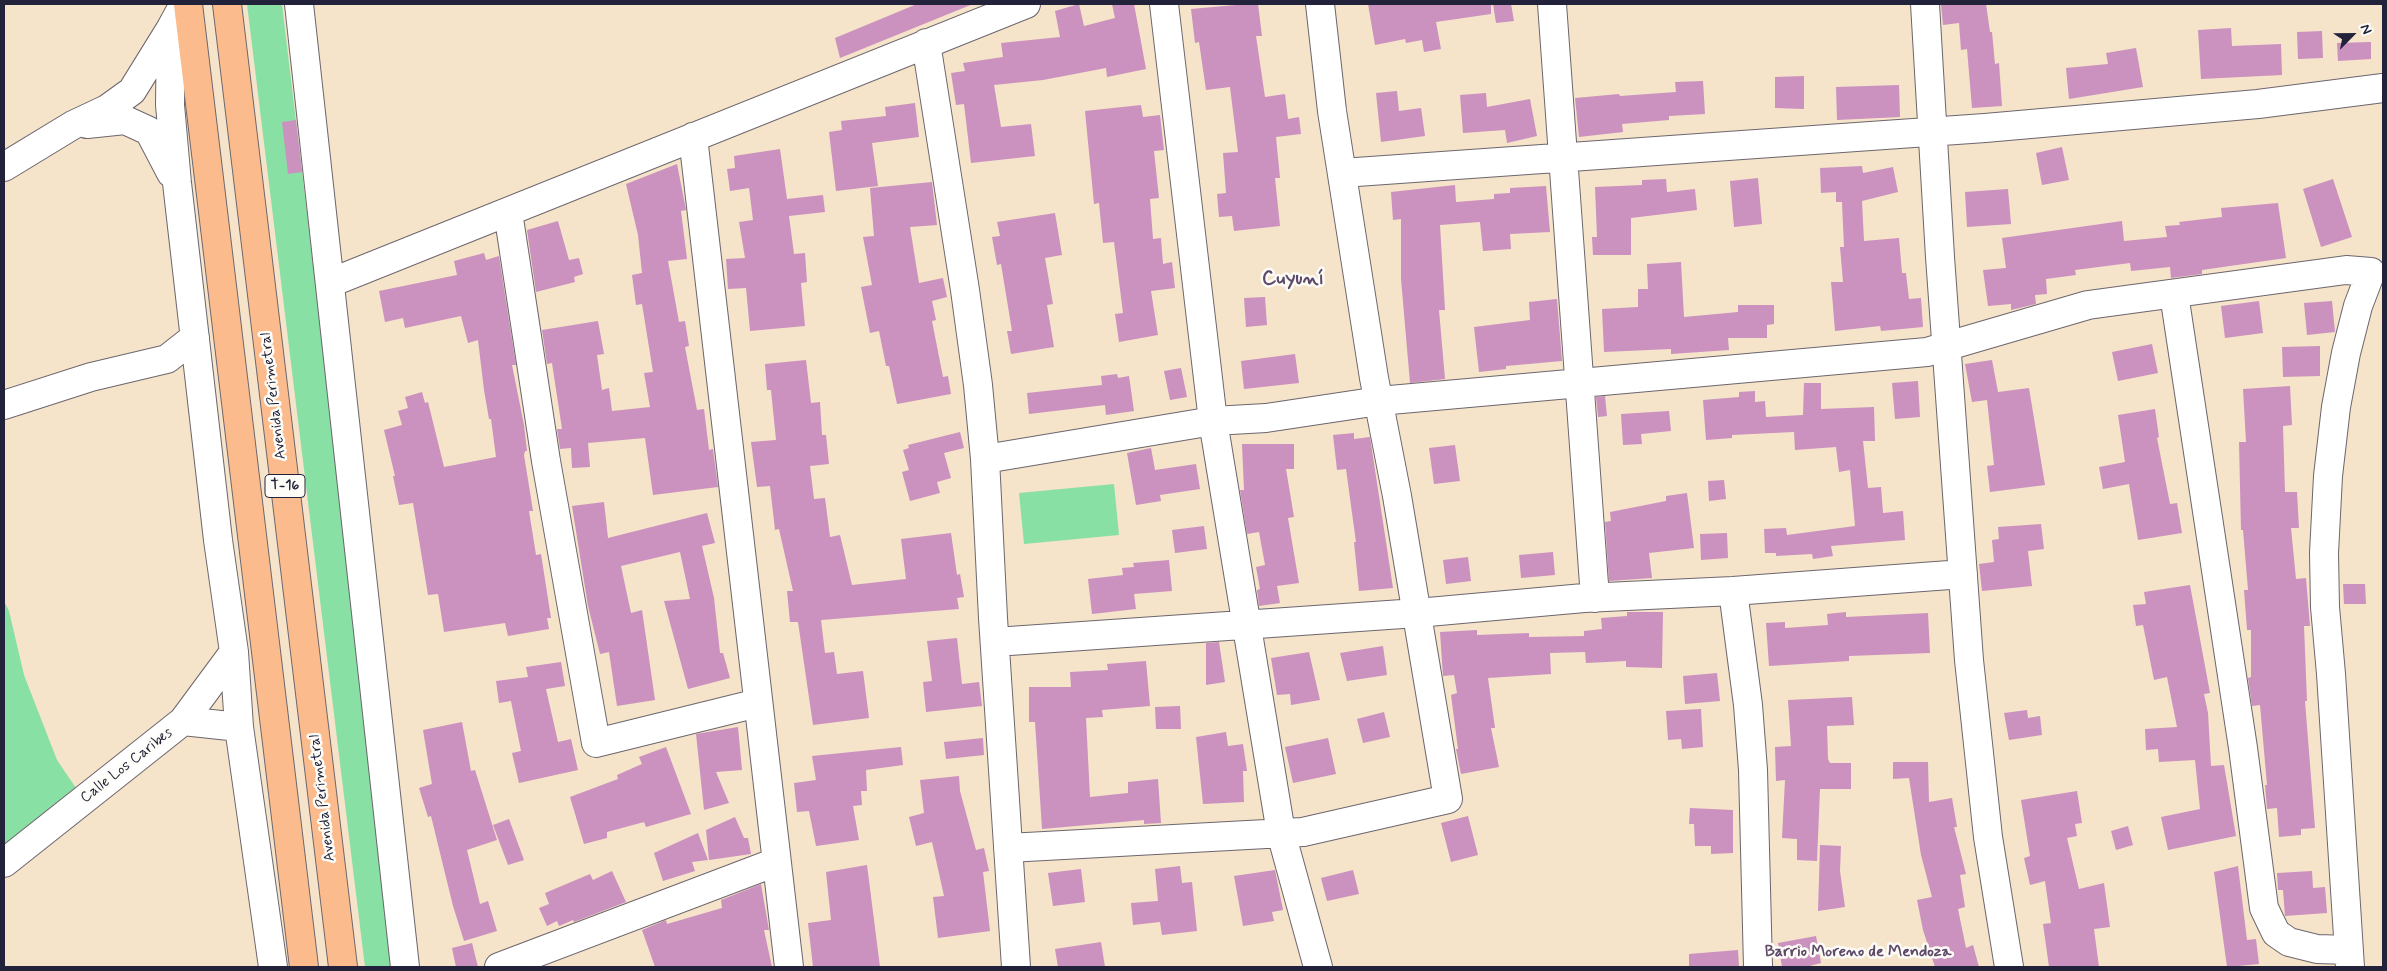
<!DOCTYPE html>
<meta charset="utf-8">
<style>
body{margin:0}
#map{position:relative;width:2387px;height:971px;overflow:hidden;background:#f5e3ca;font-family:Mynerve,sans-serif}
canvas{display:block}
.frame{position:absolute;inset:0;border:5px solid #22223b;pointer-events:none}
.north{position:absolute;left:2327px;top:10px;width:50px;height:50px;-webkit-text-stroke:4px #fdfcf7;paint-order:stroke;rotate:67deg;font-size:14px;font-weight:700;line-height:20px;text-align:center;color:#22223b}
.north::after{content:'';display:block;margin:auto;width:18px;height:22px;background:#22223b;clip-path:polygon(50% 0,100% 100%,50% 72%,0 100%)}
</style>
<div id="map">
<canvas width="2387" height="971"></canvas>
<div class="frame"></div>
<div class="north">N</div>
</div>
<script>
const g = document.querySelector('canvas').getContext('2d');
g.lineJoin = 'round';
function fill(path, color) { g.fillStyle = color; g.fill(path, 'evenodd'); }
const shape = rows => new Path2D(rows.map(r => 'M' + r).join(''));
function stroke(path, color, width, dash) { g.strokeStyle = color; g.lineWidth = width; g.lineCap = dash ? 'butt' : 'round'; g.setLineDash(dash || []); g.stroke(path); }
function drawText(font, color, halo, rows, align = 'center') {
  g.font = font + ' Mynerve,sans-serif'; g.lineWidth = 5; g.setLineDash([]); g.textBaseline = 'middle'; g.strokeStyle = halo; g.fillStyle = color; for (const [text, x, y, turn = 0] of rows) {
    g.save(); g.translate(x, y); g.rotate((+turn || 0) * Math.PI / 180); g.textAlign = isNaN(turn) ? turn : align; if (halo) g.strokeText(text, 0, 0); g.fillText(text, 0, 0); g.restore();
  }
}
fill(shape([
 [247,4,282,4,397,967,365,967],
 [1114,484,1119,535,1024,544,1019,493],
 [4,601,9,611,24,675,57,760,82,797,4,864]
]), '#88e0a5');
fill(shape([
 [917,4,973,4,840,58,835,38],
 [1079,4,1084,26,1115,18,1112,4,1134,4,1146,69,1107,77,1106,68,1043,80,994,85,1001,127,1031,124,1035,156,971,163,964,104,956,105,951,73,965,71,963,63,1003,57,1001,43,1060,37,1055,11],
 [1247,4,1258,4,1262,36,1256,36,1265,97,1285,94,1288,119,1299,117,1301,134,1276,137,1280,178,1275,178,1280,226,1234,231,1232,216,1219,217,1217,194,1226,193,1223,153,1238,152,1230,87,1206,90,1199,42,1195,43,1191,9],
 [1368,4,1491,4,1491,14,1436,22,1441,49,1424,52,1422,40,1406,43,1405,39,1375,45],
 [1493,4,1511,4,1514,21,1496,23],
 [1941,4,1986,4,1990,32,1992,32,1995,64,1999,63,2002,106,1972,108,1967,49,1961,50,1959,23,1943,25],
 [2231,28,2232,46,2281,44,2282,75,2201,79,2198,30],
 [2322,31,2323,58,2298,59,2297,32],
 [2371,42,2371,59,2338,61,2337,43],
 [2136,48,2143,87,2069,99,2066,68,2108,64,2106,53],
 [1804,76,1804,109,1775,108,1775,77],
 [1703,81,1705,114,1669,116,1669,120,1622,124,1623,132,1579,137,1575,98,1619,94,1620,96,1676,92,1675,82],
 [1899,85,1900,117,1837,120,1836,87],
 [1397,91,1399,111,1421,108,1425,136,1381,142,1376,93],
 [1486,93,1487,107,1530,99,1537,136,1507,143,1505,130,1463,133,1460,95],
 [915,103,919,137,872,143,878,186,836,191,829,132,842,130,841,121,886,116,885,107],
 [1141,105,1143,117,1160,115,1164,150,1154,151,1159,198,1150,199,1153,239,1161,238,1163,264,1172,262,1175,288,1151,291,1158,335,1119,342,1115,314,1123,313,1114,242,1103,243,1099,203,1094,204,1085,111],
 [296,120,302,172,288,174,282,122],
 [2062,147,2069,180,2042,185,2036,153],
 [780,149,787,199,823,195,825,212,789,216,794,254,805,253,807,282,801,283,805,326,750,331,746,288,728,289,726,259,745,258,739,222,753,220,749,188,730,191,727,169,735,168,734,156],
 [677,164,686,210,681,211,687,259,668,261,679,322,685,321,689,346,685,347,697,410,704,409,709,450,713,449,718,487,653,495,645,438,588,443,590,467,572,468,571,448,560,449,557,429,562,429,552,363,547,364,542,330,598,321,604,354,597,355,602,390,609,388,612,411,650,407,644,373,653,372,642,304,636,305,632,275,642,273,638,235,626,184],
 [1862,166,1863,173,1893,167,1898,192,1862,201,1864,241,1899,238,1902,273,1906,273,1909,299,1921,298,1923,327,1881,331,1880,326,1835,331,1831,282,1843,282,1840,247,1844,247,1842,202,1836,202,1836,192,1821,193,1820,168],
 [1758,178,1762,224,1734,227,1730,181],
 [1666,179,1667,192,1695,189,1697,210,1631,218,1631,255,1593,255,1592,237,1597,237,1595,187,1642,185,1642,180],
 [2333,179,2352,237,2321,247,2303,189],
 [932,182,937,225,910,227,919,283,943,278,947,297,932,301,936,320,932,321,943,377,948,376,951,394,897,404,889,366,886,366,879,331,870,333,861,287,872,285,863,237,874,236,870,188],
 [1455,185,1456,202,1494,199,1494,194,1510,193,1510,188,1546,186,1550,232,1510,234,1511,249,1483,251,1480,222,1440,225,1445,310,1439,310,1445,379,1410,383,1401,279,1401,219,1393,220,1391,192],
 [2008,189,2011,224,1967,227,1965,192],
 [2278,203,2286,258,2202,270,2202,274,2171,278,2170,267,2131,271,2130,263,2075,270,2076,275,2046,279,2047,294,2035,295,2036,304,2011,310,2011,304,1988,306,1983,270,2006,268,2002,238,2122,221,2124,241,2167,237,2165,226,2180,225,2179,222,2222,217,2221,208],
 [1055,213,1062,255,1045,258,1053,304,1047,305,1054,347,1011,354,1007,331,1012,331,1001,264,997,265,992,237,1000,236,997,222],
 [558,221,569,260,579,258,583,274,574,277,575,282,536,292,527,230],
 [484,253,486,260,499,256,516,365,512,365,524,425,527,451,525,451,524,455,533,511,529,511,536,555,541,554,551,618,547,618,549,629,508,636,505,623,444,632,438,594,428,595,413,503,399,505,393,476,395,476,384,430,402,425,398,411,408,408,405,397,422,392,425,403,428,402,444,467,496,457,491,419,489,419,484,390,478,340,468,343,461,316,405,328,403,318,385,322,379,291,457,275,454,261],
 [1681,262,1684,317,1738,312,1738,305,1774,305,1774,324,1767,325,1767,338,1728,338,1729,350,1671,354,1671,349,1604,352,1602,309,1638,307,1638,289,1648,289,1647,264],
 [1265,297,1267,325,1246,327,1244,298],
 [1557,299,1562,361,1506,366,1506,369,1479,372,1474,327,1530,320,1529,302],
 [2259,301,2263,333,2225,338,2221,306],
 [2332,301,2335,332,2307,335,2304,303],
 [2152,344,2158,373,2118,381,2112,352],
 [2320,346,2320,376,2283,377,2282,347],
 [1295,354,1299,383,1244,389,1241,361],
 [806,360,811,403,820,402,822,435,826,435,829,464,810,466,814,499,825,498,830,537,840,535,852,585,906,579,901,539,951,533,957,575,960,574,964,597,957,598,959,609,821,620,825,653,834,652,837,674,863,671,869,718,813,725,798,622,790,622,787,591,793,591,779,529,775,530,770,486,757,487,751,442,776,440,771,390,767,390,765,364],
 [1992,360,1998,392,2029,388,2045,485,1990,492,1987,466,1994,465,1987,400,1972,402,1965,364],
 [1181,368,1187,397,1170,400,1164,371],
 [1117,374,1118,378,1129,376,1134,411,1106,415,1105,405,1029,414,1027,393,1102,385,1101,376],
 [1918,381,1920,417,1895,419,1892,383],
 [1804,383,1821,383,1821,409,1874,407,1875,441,1863,441,1868,488,1881,487,1883,513,1903,511,1905,540,1831,546,1833,556,1813,559,1812,554,1776,556,1776,553,1765,553,1764,529,1786,528,1787,535,1855,526,1850,470,1839,472,1836,447,1795,450,1794,432,1732,435,1732,438,1706,440,1703,400,1739,397,1739,392,1755,391,1755,402,1765,401,1766,417,1803,415],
 [2290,386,2292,425,2283,426,2285,492,2297,492,2299,528,2291,528,2296,579,2306,578,2310,626,2304,626,2307,701,2305,701,2315,828,2301,829,2301,835,2279,837,2277,808,2267,809,2265,785,2267,785,2260,705,2252,706,2248,678,2251,677,2251,630,2247,630,2244,590,2248,590,2243,530,2241,530,2239,442,2246,442,2243,389],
 [1605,396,1607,416,1598,417,1596,397],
 [2155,409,2159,437,2157,438,2170,504,2177,503,2182,533,2138,540,2129,484,2103,489,2099,467,2125,462,2118,415],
 [1669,411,1671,431,1641,434,1642,444,1623,445,1621,414],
 [960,432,964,448,944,453,951,478,937,482,940,493,910,501,902,472,909,470,903,450,909,448,908,445],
 [1354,433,1354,439,1370,437,1393,588,1359,591,1354,542,1356,542,1346,469,1337,470,1333,435],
 [1242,444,1294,444,1294,469,1286,469,1294,517,1288,518,1299,583,1277,586,1280,603,1259,606,1257,590,1260,589,1256,567,1265,565,1259,532,1247,534,1240,490,1244,490],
 [1455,445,1460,481,1434,484,1429,448],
 [1151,448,1155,470,1196,464,1200,489,1160,495,1161,501,1136,505,1127,453],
 [1724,480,1726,499,1709,501,1708,481],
 [1687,493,1694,548,1649,553,1652,578,1609,581,1605,522,1611,521,1610,512,1666,501,1666,496],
 [604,502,608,538,707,513,715,543,702,546,714,598,720,653,723,653,730,678,688,689,664,601,690,599,680,552,621,566,631,613,642,610,655,700,617,706,609,652,600,654,588,606,572,506],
 [2041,524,2044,549,2028,551,2032,586,1982,591,1979,564,1994,562,1992,540,1999,539,1998,527],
 [1204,526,1207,549,1175,553,1172,530],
 [1727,533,1728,558,1701,560,1700,534],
 [1553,552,1555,575,1521,578,1519,555],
 [1468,557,1471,581,1446,584,1443,560],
 [1169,560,1172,591,1134,594,1136,609,1092,614,1088,579,1123,575,1122,568,1134,567,1133,563],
 [2343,584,2365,584,2366,604,2344,604],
 [2190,585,2210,693,2204,694,2208,713,2211,766,2224,765,2236,836,2168,850,2161,817,2200,809,2195,760,2159,762,2158,749,2146,750,2145,729,2177,727,2167,677,2154,680,2143,625,2136,626,2133,605,2146,604,2144,592],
 [1627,612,1663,612,1662,668,1626,667,1626,661,1586,663,1585,652,1550,653,1551,674,1488,678,1495,728,1491,728,1499,767,1461,774,1456,749,1458,749,1451,695,1457,693,1454,675,1443,676,1440,632,1477,630,1477,635,1529,633,1529,637,1584,636,1584,631,1602,629,1601,618,1627,616],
 [1846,612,1846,617,1928,613,1930,653,1849,656,1849,661,1769,666,1766,623,1785,622,1785,628,1828,625,1827,614],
 [957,638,962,684,979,682,982,706,926,712,923,682,932,681,927,641],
 [1219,642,1225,682,1206,685,1206,643],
 [1383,646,1387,675,1347,681,1340,653],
 [1309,652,1320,700,1291,705,1290,694,1277,695,1271,658],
 [1146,661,1150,706,1102,710,1103,717,1086,718,1090,797,1128,793,1128,782,1158,779,1161,823,1144,824,1144,820,1042,829,1035,722,1029,722,1029,687,1071,687,1070,672,1108,670,1107,664],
 [561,662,565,686,546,689,558,742,571,739,578,770,519,783,512,753,521,751,511,701,499,703,496,681,528,677,526,667],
 [1717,673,1720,701,1685,704,1683,676],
 [1852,697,1854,725,1827,726,1828,759,1830,763,1851,763,1851,789,1820,789,1817,861,1797,860,1797,839,1782,838,1785,780,1776,781,1775,747,1791,746,1788,700],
 [1180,706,1181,729,1156,729,1155,707],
 [1701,709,1703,747,1682,749,1681,739,1668,740,1666,711],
 [2027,710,2028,718,2040,716,2042,735,2009,740,2004,713],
 [1384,712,1390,737,1363,743,1357,719],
 [462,722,471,771,475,770,497,840,467,850,480,904,488,901,497,931,464,941,453,906,431,816,428,817,419,788,432,784,423,730],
 [738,727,742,770,716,772,729,803,704,810,696,734],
 [1226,732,1228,746,1243,744,1247,771,1243,771,1244,802,1203,804,1196,737],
 [983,738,984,755,946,759,944,742],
 [1328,738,1336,774,1293,783,1285,747],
 [666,747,691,814,646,827,644,822,607,832,607,838,584,844,570,797,618,779,617,775,642,764,639,757],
 [901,747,903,765,866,770,867,791,861,791,862,805,853,806,859,840,816,846,809,811,797,812,794,783,816,780,812,756],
 [1893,762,1928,762,1929,802,1952,798,1957,827,1954,827,1966,874,1960,875,1965,907,1958,909,1966,948,1973,945,1979,967,1935,967,1923,930,1917,900,1932,897,1921,855,1909,778,1893,779],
 [959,776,960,791,976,850,984,848,989,871,983,872,990,931,938,938,933,897,944,896,932,842,916,846,909,817,924,813,920,780],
 [2077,791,2082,823,2075,824,2077,836,2067,838,2079,889,2104,883,2110,927,2094,929,2099,967,2049,967,2043,924,2051,923,2045,881,2030,885,2024,858,2030,856,2021,800],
 [1690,808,1733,810,1733,853,1711,854,1711,846,1695,846,1694,824,1689,824],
 [1468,816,1478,855,1451,862,1441,823],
 [735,817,744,838,748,838,751,854,709,860,706,830],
 [509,819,524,860,508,865,493,825],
 [2128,826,2133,845,2116,850,2111,831],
 [698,833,708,860,692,862,695,871,663,881,654,853],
 [1820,845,1841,846,1840,871,1845,907,1818,911],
 [867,865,880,967,813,967,808,923,831,920,826,872],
 [1180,866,1182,883,1192,882,1197,931,1162,935,1160,922,1133,925,1131,903,1158,901,1155,869],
 [2238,866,2247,940,2256,939,2259,964,2227,967,2214,872],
 [1081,869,1085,902,1053,906,1048,873],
 [1275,870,1283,910,1272,912,1274,921,1243,926,1234,876],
 [1353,870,1359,894,1327,901,1321,878],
 [612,871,626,902,574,922,573,920,559,926,557,921,547,926,539,908,549,904,545,893,590,874,593,880],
 [2312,871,2313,888,2325,887,2327,913,2285,916,2283,890,2278,890,2277,873],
 [761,884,769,930,764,930,772,967,655,967,642,930,666,920,667,924,722,908,721,900],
 [1816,936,1821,963,1806,967,1782,967,1778,943],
 [1101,942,1105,967,1058,967,1055,949],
 [472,943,478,967,456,967,452,948],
 [1738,950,1739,967,1689,967,1689,954]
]), '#cb91bf');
const minor = shape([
 [184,4,171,28,170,105,177,183,218,540,234,652,239,727,273,967],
 [299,4,405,967],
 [1164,4,1213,421,1281,833,1318,967],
 [1552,4,1595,598],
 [1925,4,1940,257,1969,660,1988,837,2009,967],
 [926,43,965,290,978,385,985,459,993,618,1016,967],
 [87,124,125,120,149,131,171,173],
 [693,137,789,967],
 [4,167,73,125,107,109,132,91,171,28],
 [1342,173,1985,128,2258,104,2383,88],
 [508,212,546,461,596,743,758,703],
 [330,283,1026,4],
 [2174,294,2243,748,2264,908,2276,933,2289,942,2317,949,2349,950],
 [4,405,91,377,167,359,195,337],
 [985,459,1213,421,1266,418,1379,401,1927,352,2088,305,2346,270,2371,272],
 [1733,591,1748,705,1753,770,1758,967],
 [995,642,1417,613,1584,598,1733,591,1963,574],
 [183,721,239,727],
 [1008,848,1303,832,1448,799,1397,496,1374,378,1332,111,1320,4],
 [4,863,183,721,234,652],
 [499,967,776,862],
 [2350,967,2331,674,2325,607,2324,553,2328,476,2336,407,2346,353,2358,306,2371,272]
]);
const highway = shape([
 [188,4,304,967],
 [227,4,343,967]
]);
stroke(minor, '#6c666d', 30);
stroke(highway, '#6c666d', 30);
stroke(minor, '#fff', 28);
stroke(highway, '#fbbb8d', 28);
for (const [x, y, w] of [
 [285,486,40]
]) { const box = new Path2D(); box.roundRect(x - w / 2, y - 11.5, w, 23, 4); g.fillStyle = '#fdfcf7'; g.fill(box); stroke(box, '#22223b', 1); }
drawText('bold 14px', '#22223b', null, [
 ["T-16",285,486]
]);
drawText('15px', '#22223b', '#fdfcf7', [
 ["Avenida Perimetral",274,396,-97],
 ["Calle Los Caribes",127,766,-38],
 ["Avenida Perimetral",323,798,-97]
]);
drawText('bold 16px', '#5d4969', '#fdfcf7', [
 ["Barrio Moreno de Mendoza",1858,953]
]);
drawText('bold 20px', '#5d4969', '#fdfcf7', [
 ["Cuyuní",1293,280]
]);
</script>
